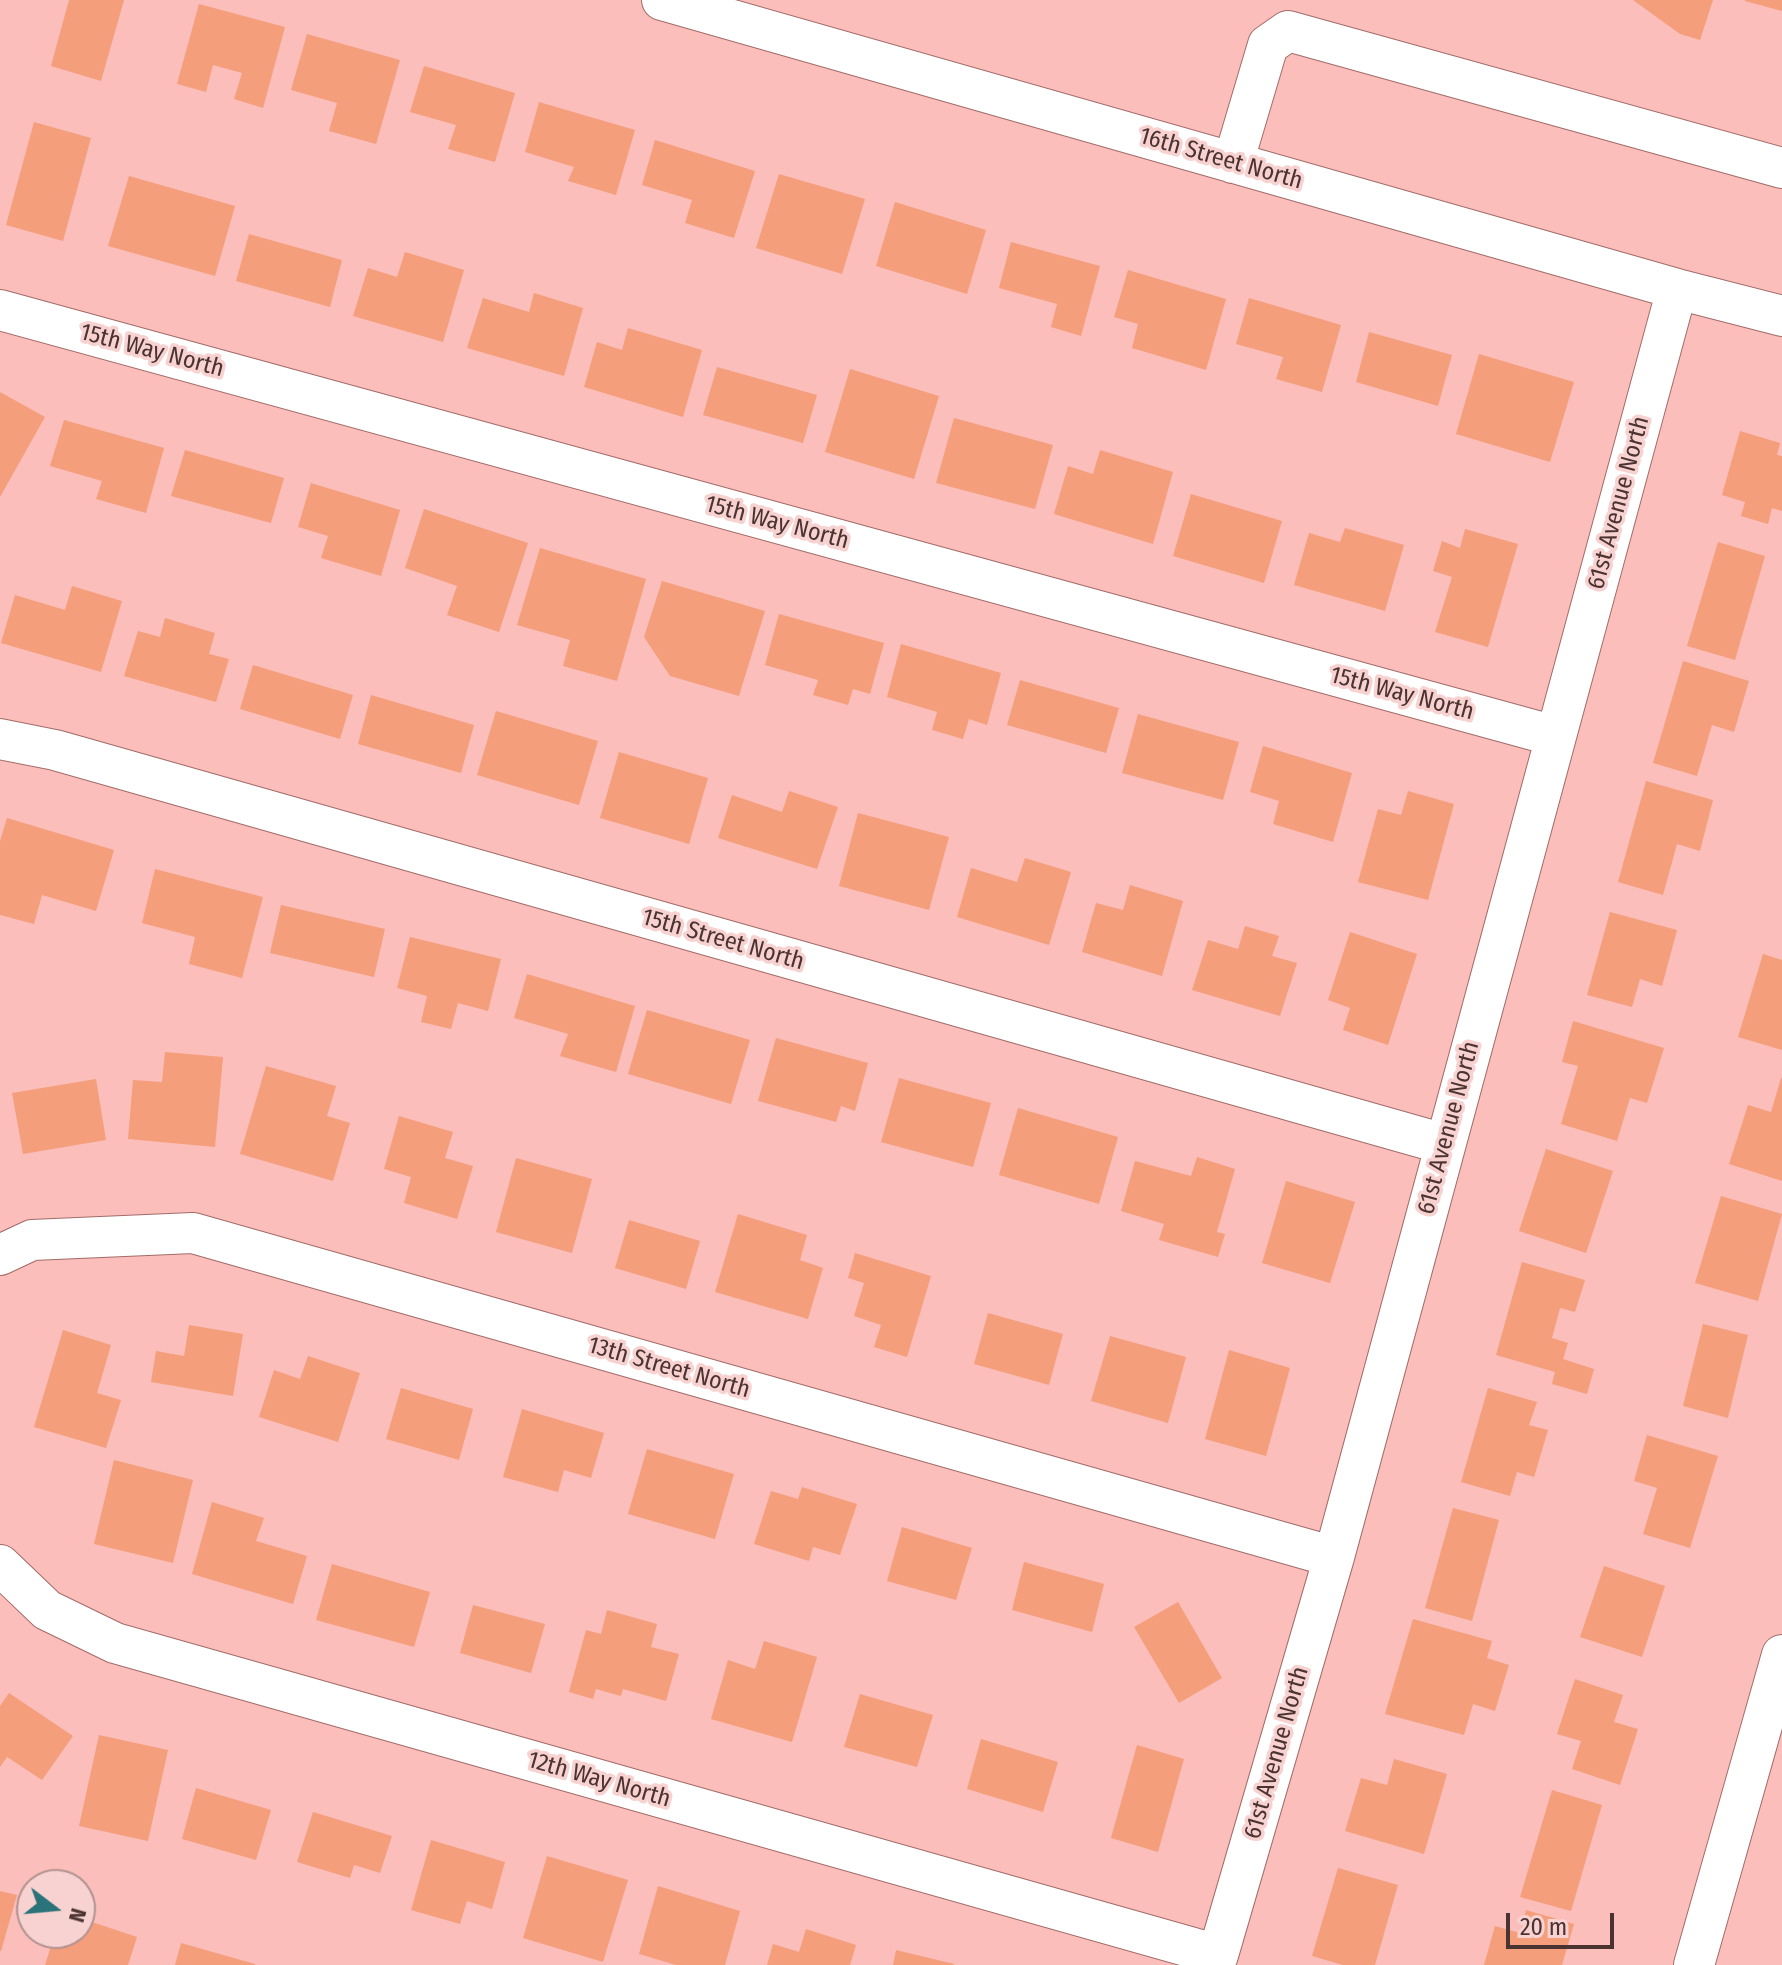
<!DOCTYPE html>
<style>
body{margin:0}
#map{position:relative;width:1782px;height:1965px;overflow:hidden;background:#fbbeba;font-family:"Fira Sans Condensed",sans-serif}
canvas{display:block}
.north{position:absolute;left:16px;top:1869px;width:80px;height:80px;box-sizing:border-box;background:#f7d2d0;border:2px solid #b29291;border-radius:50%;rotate:106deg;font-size:22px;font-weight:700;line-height:32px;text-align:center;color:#4b3332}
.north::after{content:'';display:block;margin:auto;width:28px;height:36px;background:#297379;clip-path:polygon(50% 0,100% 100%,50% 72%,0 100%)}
.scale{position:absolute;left:1506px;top:1913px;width:108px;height:36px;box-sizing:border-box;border:4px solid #4b3332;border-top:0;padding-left:10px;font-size:24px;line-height:28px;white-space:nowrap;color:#4b3332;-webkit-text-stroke:6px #f7d2d0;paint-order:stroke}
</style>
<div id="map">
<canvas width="1782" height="1965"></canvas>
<div class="north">N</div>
<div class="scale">20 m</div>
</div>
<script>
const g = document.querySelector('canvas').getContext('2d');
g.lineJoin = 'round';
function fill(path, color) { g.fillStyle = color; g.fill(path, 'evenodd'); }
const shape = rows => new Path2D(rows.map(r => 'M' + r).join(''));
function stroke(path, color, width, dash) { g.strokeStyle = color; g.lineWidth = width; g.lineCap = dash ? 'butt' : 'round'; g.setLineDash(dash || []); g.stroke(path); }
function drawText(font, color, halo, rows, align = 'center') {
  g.font = font + ' "Fira Sans Condensed",sans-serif'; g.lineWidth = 7; g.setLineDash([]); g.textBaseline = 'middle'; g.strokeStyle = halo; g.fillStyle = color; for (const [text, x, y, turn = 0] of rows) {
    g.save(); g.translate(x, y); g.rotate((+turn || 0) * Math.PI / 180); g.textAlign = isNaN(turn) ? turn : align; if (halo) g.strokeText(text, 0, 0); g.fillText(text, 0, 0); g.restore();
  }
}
fill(shape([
 [69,0,124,0,101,81,51,66],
 [1633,0,1713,0,1700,40,1680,34],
 [1745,0,1782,0,1782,11,1745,1],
 [199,4,285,27,263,108,234,99,242,73,213,65,206,92,177,84],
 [307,34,400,60,376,144,329,131,337,103,291,90],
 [424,66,515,93,495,162,448,149,456,125,410,112],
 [539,102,635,130,616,195,568,181,574,167,525,152],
 [34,122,91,138,63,241,6,225],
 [655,140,755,171,734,238,685,223,692,200,642,185],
 [779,174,865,199,842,274,756,248],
 [129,176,235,206,215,276,108,246],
 [895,202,986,230,967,294,876,266],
 [249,234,342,260,330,307,236,281],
 [1011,242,1100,266,1081,336,1051,327,1057,304,999,288],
 [405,252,464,270,443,342,353,316,368,268,397,277],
 [1128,270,1226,299,1206,370,1132,348,1138,324,1114,317],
 [534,293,583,308,564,376,467,348,483,298,529,312],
 [1249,298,1341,325,1322,392,1276,379,1283,357,1236,344],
 [628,328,702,350,683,417,584,387,597,342,622,350],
 [1369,332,1452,355,1438,406,1356,382],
 [1479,354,1574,382,1550,462,1456,434],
 [717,367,817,395,803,443,703,415],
 [850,369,939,396,914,479,825,452],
 [0,392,45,417,0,497],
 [954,418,1053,445,1035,509,936,483],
 [64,420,164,448,146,513,96,499,102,481,50,466],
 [1740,431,1780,443,1777,455,1782,456,1782,511,1772,508,1768,524,1741,516,1745,502,1722,495],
 [185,450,284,478,271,523,171,496],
 [1100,450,1173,472,1153,544,1054,514,1068,466,1093,474],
 [311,483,400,510,381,576,321,558,328,536,298,527],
 [1191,494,1282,521,1264,583,1173,556],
 [424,509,528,543,499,632,447,615,457,586,405,568],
 [1345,528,1404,545,1385,611,1294,585,1309,533,1340,542],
 [1465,529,1518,544,1488,647,1435,632,1452,577,1433,571,1442,541,1460,548],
 [1718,542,1765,556,1735,660,1687,646],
 [540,548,646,579,617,681,563,666,570,640,517,625],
 [662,581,765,611,739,696,670,676,644,637],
 [72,586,122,601,101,672,1,643,15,595,65,610],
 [779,614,884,643,870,694,853,689,848,705,813,695,818,680,765,665],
 [165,618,215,633,209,654,229,659,216,702,124,676,138,631,160,637],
 [901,644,1001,673,987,725,969,719,963,739,932,730,937,712,887,697],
 [1683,661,1749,681,1734,732,1712,725,1697,776,1653,763],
 [253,665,353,695,340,739,240,709],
 [1020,680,1119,708,1106,753,1007,725],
 [371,695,474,725,461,773,358,744],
 [496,711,598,741,579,805,477,775],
 [1138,714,1239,742,1223,800,1122,773],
 [1263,746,1352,773,1333,842,1273,824,1279,801,1250,792],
 [619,752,708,778,689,844,600,818],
 [1646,781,1713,800,1700,851,1677,844,1663,895,1618,882],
 [789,791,838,807,817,869,718,838,732,795,782,812],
 [1408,791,1454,804,1428,900,1358,882,1378,809,1401,815],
 [858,813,949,837,929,910,839,886],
 [7,818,114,850,96,911,42,895,34,924,0,915,0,841],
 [1025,858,1071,872,1049,945,957,917,971,868,1017,882],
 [155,869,263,897,242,978,189,964,195,937,142,923],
 [1130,885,1183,901,1162,976,1082,952,1096,903,1123,910],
 [281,905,385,929,374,977,270,953],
 [1610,912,1677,930,1662,986,1640,979,1632,1007,1587,995],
 [1245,926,1279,936,1272,956,1297,963,1280,1016,1192,990,1208,940,1238,949],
 [1350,932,1417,954,1388,1045,1343,1030,1350,1008,1328,1000],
 [410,937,501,959,488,1011,458,1003,451,1029,421,1022,427,996,397,988],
 [1763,954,1782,960,1782,1050,1738,1037],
 [527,974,635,1006,616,1072,560,1056,568,1034,514,1018],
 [647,1010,750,1040,731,1104,628,1074],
 [1573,1021,1664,1048,1647,1103,1630,1098,1617,1141,1561,1124,1578,1066,1562,1062],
 [776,1038,868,1063,855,1111,841,1106,836,1122,758,1101],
 [165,1052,223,1057,215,1147,128,1139,133,1080,162,1082],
 [266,1066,336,1086,327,1116,350,1123,333,1181,240,1154],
 [899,1078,991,1103,973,1167,881,1142],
 [1781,1078,1782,1078,1782,1181,1729,1164,1748,1105,1771,1112],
 [96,1079,106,1140,23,1154,12,1093],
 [1018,1108,1118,1137,1099,1204,999,1175],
 [399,1116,453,1132,445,1158,473,1166,457,1219,404,1203,411,1177,384,1169],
 [1546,1149,1613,1171,1586,1253,1519,1231],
 [1197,1157,1235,1169,1217,1232,1225,1234,1218,1257,1159,1240,1164,1224,1121,1211,1135,1161,1191,1176],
 [516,1158,592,1179,572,1253,496,1232],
 [1286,1181,1355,1202,1330,1283,1262,1263],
 [1721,1196,1782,1214,1758,1301,1695,1283],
 [738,1214,807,1235,800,1260,823,1268,808,1319,715,1292],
 [629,1220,700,1241,686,1289,615,1268],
 [855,1253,931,1276,907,1357,874,1347,881,1325,854,1316,864,1283,848,1278],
 [1522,1262,1585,1280,1575,1312,1560,1308,1552,1338,1568,1343,1563,1359,1594,1369,1587,1394,1552,1384,1555,1372,1496,1355],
 [988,1313,1063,1334,1049,1385,974,1364],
 [1703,1324,1748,1335,1728,1418,1683,1406],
 [189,1325,243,1334,233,1396,151,1382,156,1351,184,1356],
 [63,1330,111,1345,97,1393,121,1400,106,1448,34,1427],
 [1110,1336,1186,1357,1168,1423,1091,1401],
 [1229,1350,1290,1368,1266,1456,1205,1439],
 [308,1356,360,1373,338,1442,259,1417,274,1370,300,1379],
 [401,1388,473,1409,459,1460,386,1439],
 [1488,1388,1537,1402,1529,1425,1548,1430,1534,1477,1517,1472,1510,1496,1461,1482],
 [522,1409,604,1433,591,1478,564,1470,558,1492,503,1477],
 [1647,1435,1718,1456,1690,1548,1643,1534,1657,1488,1634,1481],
 [647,1449,734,1474,715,1539,628,1514],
 [114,1460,193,1480,173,1563,94,1544],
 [802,1487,857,1504,840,1555,813,1547,809,1561,754,1544,771,1491,798,1499],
 [212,1502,264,1518,256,1541,307,1556,293,1604,192,1574],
 [1453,1508,1499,1520,1472,1621,1425,1608],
 [902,1527,972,1548,956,1600,887,1581],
 [1024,1562,1104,1584,1092,1632,1012,1610],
 [332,1564,430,1592,414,1647,316,1620],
 [1604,1566,1665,1586,1642,1657,1580,1637],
 [1178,1602,1222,1678,1179,1703,1134,1627],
 [473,1605,545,1624,531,1673,460,1653],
 [607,1610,657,1624,651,1647,679,1654,666,1701,623,1689,621,1696,596,1689,593,1699,569,1692,586,1630,601,1634],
 [1413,1619,1492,1641,1487,1658,1509,1665,1495,1711,1473,1704,1464,1735,1385,1714],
 [764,1641,817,1657,792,1742,711,1719,728,1660,755,1669],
 [1575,1679,1623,1695,1614,1722,1638,1729,1620,1785,1572,1769,1581,1741,1557,1734],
 [9,1693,73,1736,42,1780,7,1757,0,1767,0,1706],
 [860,1694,933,1715,917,1767,844,1747],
 [99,1735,168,1750,148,1841,79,1826],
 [981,1739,1058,1762,1043,1812,967,1789],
 [1137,1745,1184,1759,1158,1852,1111,1838],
 [1394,1759,1447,1774,1424,1854,1345,1831,1361,1778,1387,1785],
 [196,1788,271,1810,256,1860,182,1839],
 [1552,1790,1602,1805,1571,1911,1520,1897],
 [313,1812,392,1836,380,1873,354,1865,350,1878,297,1862],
 [431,1840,505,1862,492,1909,467,1901,460,1924,411,1910],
 [547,1856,628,1880,603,1962,523,1938],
 [1338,1868,1398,1885,1375,1965,1343,1965,1312,1956],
 [658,1886,740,1911,725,1965,676,1965,639,1954],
 [0,1891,17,1895,1,1951,0,1951],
 [1526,1910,1574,1924,1562,1965,1484,1965,1495,1926,1520,1933],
 [80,1918,137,1937,128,1965,45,1965,55,1933,80,1933],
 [806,1929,856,1945,850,1965,767,1965,773,1944,799,1952],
 [181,1943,255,1964,255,1965,175,1965],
 [896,1950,954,1964,954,1965,893,1965]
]), '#f49e7c');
const minor = shape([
 [662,0,1677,289,1782,316],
 [1233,163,1268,45,1288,31,1782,168],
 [0,310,1555,736],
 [0,739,55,750,1444,1144],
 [0,1255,32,1240,193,1233,1334,1557],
 [0,1565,47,1610,115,1643,1218,1955],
 [1214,1965,1218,1955,1334,1557,1677,289],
 [1694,1965,1782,1655]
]);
stroke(minor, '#a26c69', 42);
stroke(minor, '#fff', 40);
drawText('24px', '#4b3332', '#f7d2d0', [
 ["16th Street North",1221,159,16],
 ["15th Way North",152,351,15],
 ["61st Avenue North",1619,503,-75],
 ["15th Way North",777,523,15],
 ["15th Way North",1402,694,15],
 ["15th Street North",723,940,16],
 ["61st Avenue North",1449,1128,-75],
 ["13th Street North",669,1368,16],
 ["61st Avenue North",1277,1753,-74],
 ["12th Way North",599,1780,16]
]);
</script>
